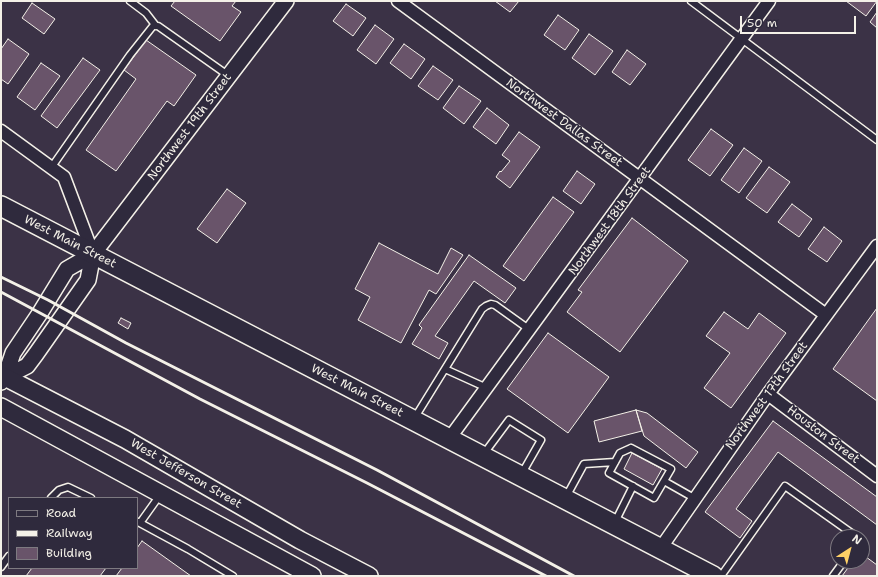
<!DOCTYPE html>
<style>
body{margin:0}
#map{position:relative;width:878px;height:577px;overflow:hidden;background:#3b3246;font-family:"Shantell Sans",sans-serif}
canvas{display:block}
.frame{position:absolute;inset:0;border:2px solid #f4f1e8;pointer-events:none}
.legend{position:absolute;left:8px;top:497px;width:130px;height:72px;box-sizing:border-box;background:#2f2a3d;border:1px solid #7e7a81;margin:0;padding:5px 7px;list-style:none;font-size:12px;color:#f4f1e8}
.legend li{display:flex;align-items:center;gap:8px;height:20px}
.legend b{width:20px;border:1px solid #7e7a81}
.north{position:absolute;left:830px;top:529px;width:40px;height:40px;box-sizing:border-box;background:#2f2a3d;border:1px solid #7e7a81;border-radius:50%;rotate:36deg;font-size:11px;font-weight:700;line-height:16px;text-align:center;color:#f4f1e8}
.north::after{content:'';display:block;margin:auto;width:14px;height:18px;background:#ffd166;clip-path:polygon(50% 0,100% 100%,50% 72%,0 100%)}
.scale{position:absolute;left:740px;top:16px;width:116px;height:18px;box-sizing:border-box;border:2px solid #f4f1e8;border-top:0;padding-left:5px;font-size:12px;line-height:14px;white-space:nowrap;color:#f4f1e8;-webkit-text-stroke:3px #2f2a3d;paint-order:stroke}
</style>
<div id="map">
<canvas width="878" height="577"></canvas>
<div class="frame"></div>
<ul class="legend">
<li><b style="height:5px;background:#2f2a3d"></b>Road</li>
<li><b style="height:5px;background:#f4f1e8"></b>Railway</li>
<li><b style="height:11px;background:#69546a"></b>Building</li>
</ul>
<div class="north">N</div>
<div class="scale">50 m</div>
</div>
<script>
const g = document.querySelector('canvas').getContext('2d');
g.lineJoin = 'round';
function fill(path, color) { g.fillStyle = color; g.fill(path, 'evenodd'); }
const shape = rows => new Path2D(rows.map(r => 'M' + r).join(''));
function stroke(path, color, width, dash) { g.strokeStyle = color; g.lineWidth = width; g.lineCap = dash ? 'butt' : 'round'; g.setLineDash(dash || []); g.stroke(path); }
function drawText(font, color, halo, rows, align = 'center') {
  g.font = font + ' "Shantell Sans",sans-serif'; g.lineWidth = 3.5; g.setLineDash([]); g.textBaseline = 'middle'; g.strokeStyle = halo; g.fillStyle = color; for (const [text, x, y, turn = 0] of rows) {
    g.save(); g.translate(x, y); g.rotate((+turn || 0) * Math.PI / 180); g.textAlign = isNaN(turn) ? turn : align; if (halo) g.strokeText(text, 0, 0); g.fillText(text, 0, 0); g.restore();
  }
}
const building = shape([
 [175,1,236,1,232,6,241,12,220,41,171,6,175,1],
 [495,1,519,1,510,12,495,1],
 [846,1,877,1,866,16,846,1],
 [32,3,55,19,44,34,22,18,32,3],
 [346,4,366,18,353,36,333,21,346,4],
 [877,12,877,28,870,22,877,12],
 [558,15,579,30,565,50,544,35,558,15],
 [375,25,394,39,376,64,357,50,375,25],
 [589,34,613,51,595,75,572,58,589,34],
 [8,39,29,54,8,84,1,79,1,49,8,39],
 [146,40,196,75,174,106,167,101,116,171,86,150,136,79,124,70,146,40],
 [404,44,425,59,411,79,390,63,404,44],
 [627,50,646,64,630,85,612,72,627,50],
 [83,58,100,70,57,128,41,116,83,58],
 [41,63,60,76,35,110,17,97,41,63],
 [433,66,453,80,438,100,418,86,433,66],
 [459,86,481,101,464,124,443,108,459,86],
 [487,108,509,125,496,144,473,127,487,108],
 [711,129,733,145,710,176,688,160,711,129],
 [519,132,540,147,510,188,496,177,500,171,501,172,510,161,502,155,519,132],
 [744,148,762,161,739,193,721,180,744,148],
 [769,167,790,182,767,213,746,198,769,167],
 [577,171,595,184,581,204,563,191,577,171],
 [227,189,246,203,217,243,197,229,227,189],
 [553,197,574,212,524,281,503,266,553,197],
 [792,204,812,219,799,237,778,222,792,204],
 [632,218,688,261,620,352,567,312,582,292,578,290,632,218],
 [824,227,842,241,827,262,808,249,824,227],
 [379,243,438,274,451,248,463,255,436,294,429,290,401,343,358,320,370,297,355,289,379,243],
 [469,255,516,288,505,303,474,281,435,336,448,343,439,359,412,344,422,328,419,325,469,255],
 [877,308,877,401,833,369,877,308],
 [724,312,748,329,759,313,786,333,731,408,704,388,730,353,706,336,724,312],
 [121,318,131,323,128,329,118,323,121,318],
 [548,333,609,377,568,433,507,389,548,333],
 [636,410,642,431,599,442,594,421,636,410],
 [636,410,647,413,698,452,686,468,644,436,636,410],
 [773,421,877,497,877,525,778,452,736,509,752,521,740,538,705,512,773,421],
 [632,453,662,469,653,485,624,469,632,453],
 [142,541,191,576,116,576,122,568,137,568,137,548,142,541],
 [862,554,877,565,877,576,842,576,853,561,862,561,862,554],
 [32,568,106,568,100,576,26,576,32,568]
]);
fill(building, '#69546a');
stroke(building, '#f4f1e8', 1);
const service = shape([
 [130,1,146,13,156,26],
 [691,1,877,140],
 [51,168,130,55,153,26,158,26,229,76],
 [445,369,487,388],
 [414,419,482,309,486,306,491,304,495,305,530,330],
 [631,448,671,469,654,498,609,473,620,453,631,448],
 [483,455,509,420,541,440,521,475],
 [664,481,694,498],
 [566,497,584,464,615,462],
 [51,498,59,490,68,487,91,498],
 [138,522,140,523,160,495],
 [615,522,633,486],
 [140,523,188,549,233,576],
 [1,567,9,556],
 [721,576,785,486,857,537],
 [833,576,844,561]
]);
const minor = shape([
 [398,1,826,315],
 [1,131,64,177,93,254],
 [768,394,877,476],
 [449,439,769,1],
 [660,549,768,394,877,246]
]);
const tertiary = shape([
 [5,377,27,366,36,354,88,280,93,254],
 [1,382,5,377,13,353,40,313,67,269,93,254,286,1]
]);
const secondary = shape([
 [1,375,125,439,300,540,369,576],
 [1,407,312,576]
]);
const primary = shape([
 [1,206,713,576]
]);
stroke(service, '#f4f1e8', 9);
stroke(minor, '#f4f1e8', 15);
stroke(tertiary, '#f4f1e8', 18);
stroke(secondary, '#f4f1e8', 20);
stroke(primary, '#f4f1e8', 22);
stroke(service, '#2f2a3d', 6);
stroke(minor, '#2f2a3d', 12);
stroke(tertiary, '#2f2a3d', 15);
stroke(secondary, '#2f2a3d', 17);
stroke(primary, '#2f2a3d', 19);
stroke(shape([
 [1,277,48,300,126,343,377,470,574,576],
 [1,292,200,399,367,483,546,576]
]), '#f4f1e8', 3);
drawText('12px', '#f4f1e8', '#2f2a3d', [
 ["Northwest Dallas Street",564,123,36],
 ["Northwest 19th Street",190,127,-53],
 ["Northwest 18th Street",610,221,-54],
 ["West Main Street",70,242,27],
 ["West Main Street",357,391,27],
 ["Northwest 17th Street",767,396,-54],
 ["Houston Street",823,435,37],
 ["West Jefferson Street",186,474,30]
]);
</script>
